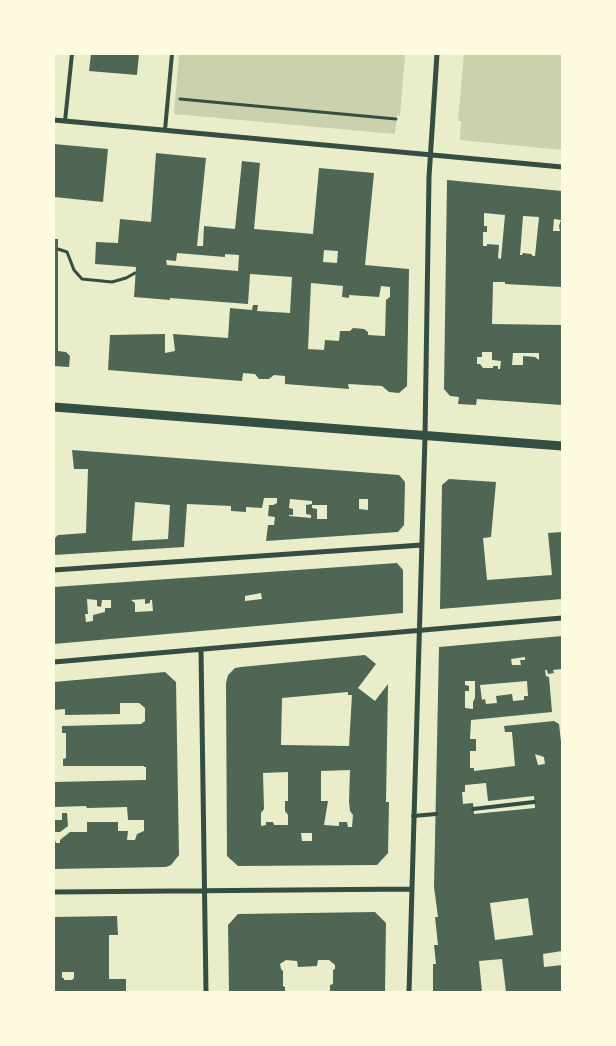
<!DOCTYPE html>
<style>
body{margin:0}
#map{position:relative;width:616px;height:1046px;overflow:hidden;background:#e9edc9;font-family:Barlow,sans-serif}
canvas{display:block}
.frame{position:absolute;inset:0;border:55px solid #fefae0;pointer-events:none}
</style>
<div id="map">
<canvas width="616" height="1046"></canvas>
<div class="frame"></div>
</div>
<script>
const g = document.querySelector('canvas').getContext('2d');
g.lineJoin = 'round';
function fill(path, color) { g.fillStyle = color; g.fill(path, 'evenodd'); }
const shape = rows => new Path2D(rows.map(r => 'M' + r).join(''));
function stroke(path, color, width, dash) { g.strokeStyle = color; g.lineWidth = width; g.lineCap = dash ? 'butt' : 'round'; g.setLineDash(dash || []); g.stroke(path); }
fill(shape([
 [179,54,405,54,400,116,397,115,395,134,174,114],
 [464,54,562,54,562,150,460,140,461,121,458,121]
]), '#cad2ad');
fill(shape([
 [91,54,139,54,137,75,89,71],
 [54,144,108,149,103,202,54,197],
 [156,153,206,158,197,246,203,246,204,226,235,229,242,161,260,163,254,229,302,233,313,234,319,168,374,173,365,265,409,269,407,386,399,393,389,392,382,386,348,384,349,389,285,384,285,376,274,375,269,379,259,379,255,374,243,373,242,381,108,370,110,335,165,334,165,353,175,351,173,334,228,338,230,308,252,310,253,305,258,305,257,311,290,313,292,277,250,274,248,304,170,298,170,300,134,297,136,267,95,264,96,242,118,243,120,219,151,222],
 [324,250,338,251,337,263,323,262],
 [177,253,225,257,225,254,239,255,238,271,167,265,166,260,176,261],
 [311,283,343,286,342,297,349,298,349,295,379,297,381,286,390,287,390,297,386,300,385,336,368,335,368,332,364,329,353,328,350,331,340,331,339,341,325,340,324,350,308,349],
 [447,180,562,191,562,287,505,284,505,282,493,282,492,324,562,325,562,405,477,399,476,405,458,404,459,397,450,396,444,389],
 [484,213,505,215,501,259,498,258,499,245,487,244,487,246,483,246,483,232,487,232,487,226,484,226],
 [523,216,539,217,535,256,533,256,531,254,523,253,522,255,520,255],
 [554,219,561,220,559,226,560,231,553,231],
 [482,352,492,352,492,360,501,361,500,369,498,369,498,366,493,366,493,368,483,368,480,364,477,364,477,357,482,357],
 [513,353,539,353,539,360,535,357,523,356,523,365,512,365],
 [54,239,58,239,58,351,66,352,70,356,69,367,54,366],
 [72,450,399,475,405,482,404,525,398,532,266,541,268,525,274,525,275,517,268,516,269,505,273,505,277,503,277,498,264,498,262,508,246,507,246,512,231,511,231,506,187,504,184,547,54,555,54,539,58,535,86,533,88,469,74,469],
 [290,499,312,501,312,505,327,505,327,519,317,519,317,509,312,508,312,504,306,505,306,514,311,515,311,518,289,516,289,515,293,515,293,509,289,508],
 [359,499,368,499,368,510,359,509],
 [135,502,170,505,168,539,132,541],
 [449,479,496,482,491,537,483,538,487,580,552,575,548,533,562,532,562,599,440,609,442,485],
 [397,563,403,570,403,613,54,644,54,587],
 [261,593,262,599,245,601,245,596],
 [87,599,97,600,97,606,101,607,102,600,111,600,111,608,105,608,105,612,93,615,93,621,86,622,85,614,88,614],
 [145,599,145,604,150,603,150,600,152,600,153,611,135,612,135,603,131,600],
 [562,636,562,669,553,670,554,673,548,674,547,670,545,670,546,676,549,677,552,712,471,720,470,739,476,739,476,751,470,751,470,768,474,768,474,771,515,766,512,732,505,732,504,726,554,721,559,724,562,750,562,951,543,954,544,967,562,965,562,992,506,992,502,959,479,961,482,992,433,992,433,964,436,964,434,945,438,945,435,917,438,917,434,887,439,647],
 [525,657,525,660,520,660,521,665,512,665,511,659],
 [465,681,475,681,475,698,473,702,473,709,465,708,465,691,469,691,469,686,465,685],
 [527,681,528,696,524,696,524,700,513,701,512,694,496,696,497,703,486,704,485,699,482,700,480,685],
 [535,754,544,757,545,764,538,765],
 [486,783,488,801,534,796,535,808,474,814,473,803,463,804,462,792,465,792,465,785],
 [528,898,533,935,495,940,490,903],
 [365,655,376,664,358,688,375,701,388,684,386,802,389,802,388,853,377,865,238,866,227,856,226,683,228,675,235,668,241,667],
 [348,692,348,695,352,695,349,746,281,745,282,698],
 [350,770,349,802,350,811,353,815,352,827,348,827,347,822,339,822,339,826,324,825,328,801,321,801,321,771],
 [288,772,288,801,285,801,285,811,288,815,288,825,274,825,273,822,266,822,266,825,261,826,261,813,264,809,263,773],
 [301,833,312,833,312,841,302,841],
 [165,672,176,682,179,855,171,865,166,867,54,869,54,837,56,843,60,843,60,840,70,832,87,832,87,822,118,822,118,831,128,831,127,840,135,840,137,834,144,831,144,820,128,820,127,807,87,808,86,806,54,807,54,782,146,780,146,767,144,767,144,766,63,766,63,759,66,758,66,733,62,733,62,726,141,724,145,721,145,708,139,703,120,703,120,714,65,715,65,709,54,710,54,682],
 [62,813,67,813,68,826,60,832,54,832,54,820,62,820],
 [375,912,386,923,385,992,330,992,330,985,333,984,333,970,335,969,335,965,329,960,318,960,317,966,298,967,297,961,286,960,280,964,281,969,283,971,283,986,285,987,285,992,229,992,228,925,238,914],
 [117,916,118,935,109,935,109,979,126,979,126,992,54,992,54,917],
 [62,972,74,972,74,978,72,980,64,980,64,978,62,978]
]), '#4f6655');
stroke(shape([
 [180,99,396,119],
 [58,249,67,252,74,270,82,279,112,282,126,278,135,273]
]), '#344e41', 3);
stroke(shape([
 [65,121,72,54],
 [165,130,172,54],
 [473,809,534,802],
 [413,816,436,814]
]), '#344e41', 4);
stroke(shape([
 [54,120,562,167],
 [54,570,422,545],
 [201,650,206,992],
 [54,662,562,618],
 [54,892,411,889],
 [409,992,425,436,429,177,437,54]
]), '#344e41', 5);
stroke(shape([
 [54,407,562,446]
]), '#344e41', 9);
</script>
